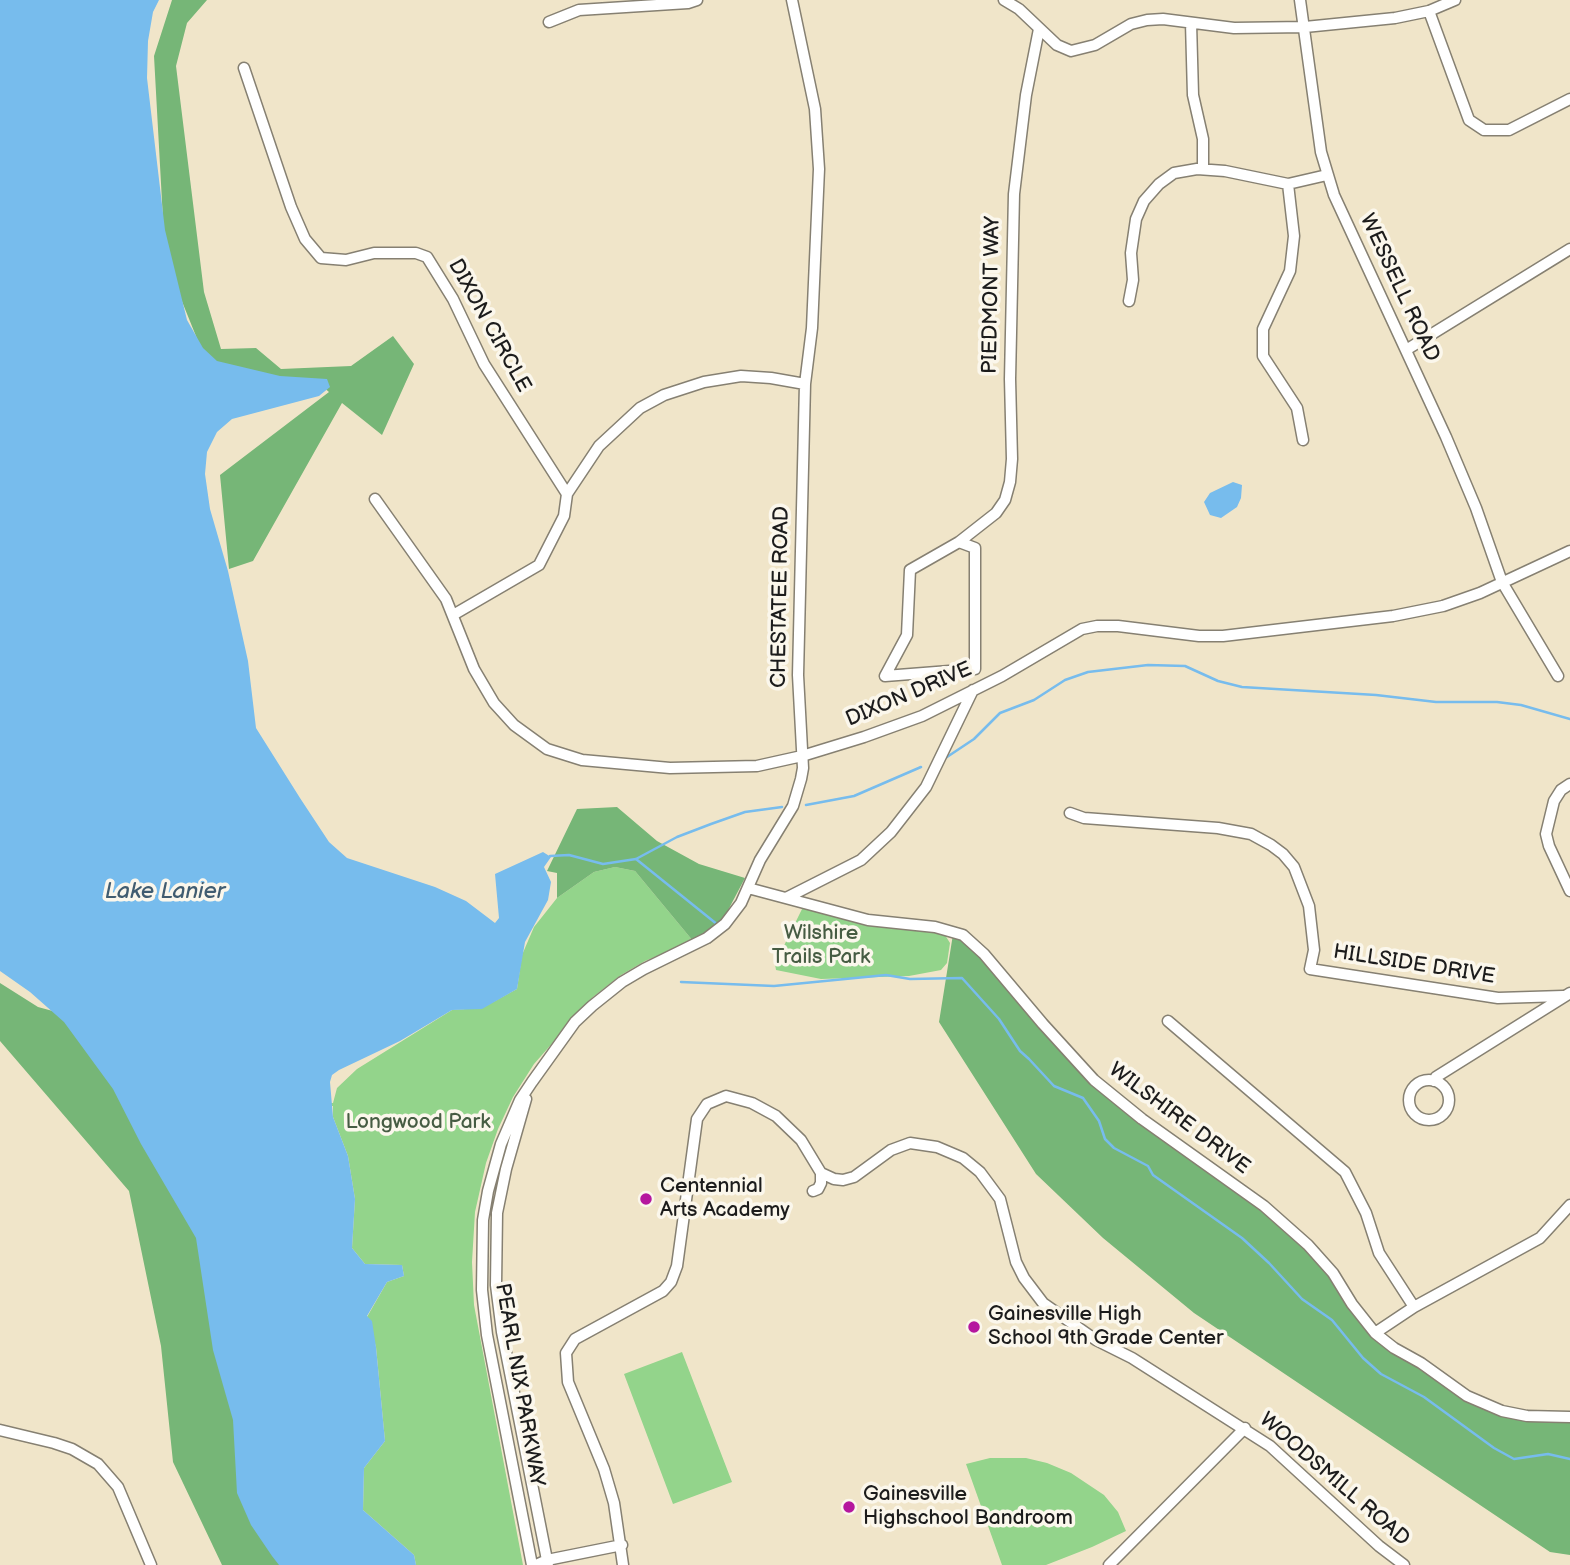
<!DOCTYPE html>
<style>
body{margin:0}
canvas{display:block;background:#f0e5c9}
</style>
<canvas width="1570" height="1565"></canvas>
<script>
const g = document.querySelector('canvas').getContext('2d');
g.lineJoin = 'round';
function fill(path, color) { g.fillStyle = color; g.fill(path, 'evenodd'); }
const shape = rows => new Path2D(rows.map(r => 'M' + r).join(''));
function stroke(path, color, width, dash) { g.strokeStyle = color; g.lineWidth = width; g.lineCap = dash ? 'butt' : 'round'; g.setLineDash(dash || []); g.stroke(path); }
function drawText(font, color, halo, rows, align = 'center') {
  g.font = font + ' "Balsamiq Sans",sans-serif'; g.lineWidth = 7; g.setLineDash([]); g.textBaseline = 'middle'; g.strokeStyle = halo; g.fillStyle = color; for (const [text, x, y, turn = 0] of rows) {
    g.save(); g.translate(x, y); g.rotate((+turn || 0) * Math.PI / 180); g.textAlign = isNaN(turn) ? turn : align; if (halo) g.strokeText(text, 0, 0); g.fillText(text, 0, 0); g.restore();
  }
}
fill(shape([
 [615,867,635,871,693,941,645,961,621,975,593,997,534,1064,513,1097,498,1129,486,1163,475,1212,472,1262,474,1305,523,1565,416,1565,414,1555,363,1510,364,1468,385,1441,376,1347,367,1317,387,1282,404,1276,402,1265,365,1264,352,1248,355,1199,348,1156,333,1117,333,1106,308,1107,308,1104,333,1103,337,1088,357,1069,452,1010,482,1008,517,989,522,955,534,927,557,898,594,872],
 [803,907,875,926,937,931,945,935,950,943,947,963,941,970,909,976,821,979,776,970,775,964],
 [682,1352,732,1482,673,1504,624,1374],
 [990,1458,1026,1458,1047,1463,1071,1473,1104,1495,1118,1512,1126,1531,1092,1547,1046,1565,1002,1565,966,1464]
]), '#93d48b');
fill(shape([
 [172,0,207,0,187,23,176,66,204,292,221,349,256,348,281,369,351,366,393,336,414,364,382,435,342,403,253,561,229,569,220,475,329,392,316,381,225,372,202,351,181,299,164,238,154,56],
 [617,807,657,841,699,864,745,878,725,916,712,930,693,941,635,871,615,867,594,872,557,898,557,873,547,871,577,809],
 [954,928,985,948,1069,1053,1155,1129,1319,1248,1372,1328,1423,1367,1503,1413,1570,1416,1570,1555,1550,1552,1194,1313,1103,1238,1036,1174,939,1022],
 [0,983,38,1007,82,1019,180,1180,215,1278,288,1565,222,1565,173,1462,161,1346,129,1191,0,1041]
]), '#76b677');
fill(shape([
 [0,0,159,0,153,12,148,41,147,78,165,230,187,320,203,348,217,361,280,376,327,379,330,387,319,396,232,419,217,432,207,452,205,474,210,509,228,571,248,661,256,728,300,798,329,842,347,858,435,887,466,901,495,923,499,918,495,874,543,852,551,857,544,867,551,882,548,900,525,942,517,989,482,1009,452,1010,400,1041,339,1070,332,1075,330,1082,333,1117,348,1156,355,1199,352,1248,365,1264,402,1265,404,1276,387,1282,367,1316,372,1321,376,1347,385,1441,364,1468,363,1510,414,1555,416,1565,279,1565,272,1556,251,1525,237,1493,233,1420,213,1350,196,1238,141,1144,113,1089,64,1022,30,992,0,971],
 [1233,482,1242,485,1241,498,1237,507,1221,518,1210,515,1204,502,1210,493]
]), '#77bced');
stroke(shape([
 [944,759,974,739,1000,713,1034,700,1065,680,1088,672,1148,665,1185,666,1218,681,1242,687,1376,695,1436,702,1497,702,1521,705,1570,719],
 [806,805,854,796,921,767],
 [550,856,569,855,603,864,636,859,677,837,711,824,745,812,782,807],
 [636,859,718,925],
 [681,982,774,986,886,975,910,979,962,978,999,1019,1020,1051,1029,1059,1054,1086,1083,1098,1099,1121,1105,1139,1114,1148,1148,1166,1153,1175,1242,1238,1269,1263,1302,1299,1332,1320,1363,1358,1381,1374,1424,1397,1494,1448,1514,1459,1548,1454,1570,1459]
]), '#77bced', 2.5);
const minor = shape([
 [1004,0,1019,9,1057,45,1071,51,1095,45,1131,24,1147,20,1163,19,1234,28,1305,27,1395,18,1429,11,1455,0],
 [1300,0,1321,152,1334,195,1446,437,1476,508,1502,582,1558,676],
 [1429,11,1469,120,1484,130,1509,130,1570,99],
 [549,22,579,10,688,3,697,0],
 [1191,23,1193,95,1203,139,1203,169],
 [244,68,291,207,305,239,321,258,346,260,374,253,416,253,427,257,453,299,484,364,567,494,564,516,539,565,453,615],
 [1288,184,1294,236,1290,271,1263,329,1263,356,1297,408,1303,440],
 [1129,301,1133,280,1131,253,1136,219,1144,201,1159,184,1174,173,1197,169,1225,171,1288,184,1327,175],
 [1406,350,1570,249],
 [567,494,599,446,640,408,664,395,704,382,741,376,771,378,805,384],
 [375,499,446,599,474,669,494,703,514,725,547,749,582,760,670,768,757,766,802,756,864,737,922,716,1002,676,1082,629,1097,626,1118,626,1199,636,1223,636,1393,616,1443,606,1480,593,1570,551],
 [959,542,996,513,1005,500,1010,482,1012,459,1010,379,1014,194,1026,95,1039,29],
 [959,542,975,548,975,669,885,676,907,635,910,570,959,542],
 [1570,784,1561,790,1554,801,1546,834,1549,846,1570,891],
 [1070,813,1084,818,1218,828,1251,834,1271,845,1283,854,1294,867,1309,906,1314,950,1310,969,1498,998,1563,996],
 [748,888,868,920,935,927,963,935,984,954,1043,1024,1094,1080,1142,1119,1264,1206,1308,1245,1333,1273,1352,1304,1375,1333,1394,1348,1421,1363,1467,1396,1502,1411,1527,1416,1570,1417],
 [786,898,861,860,891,832,926,787,973,690],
 [1168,1021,1345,1172,1366,1213,1379,1253,1414,1307],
 '1409 1100a20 20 0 1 1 40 0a20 20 0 1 1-40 0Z',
 [1434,1081,1436,1077,1570,993],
 [526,1099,506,1169,497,1213,496,1285,502,1332,548,1565],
 [813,1191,818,1189,821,1183,821,1173],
 [1375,1333,1414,1307,1540,1238,1570,1205],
 [0,1430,54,1443,72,1449,98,1464,118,1487,151,1565],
 [532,1565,487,1335,482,1290,483,1220,488,1191,501,1144,520,1100,532,1082,575,1022,592,1006,622,982,644,969,707,938,725,924,741,903,760,860,793,806,801,779,803,768,798,675,805,384,812,328,819,169,815,109,792,0],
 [536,1565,547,1560,622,1545],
 [623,1565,614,1503,604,1469,568,1382,566,1353,575,1339,663,1291,671,1282,677,1266,697,1119,707,1104,726,1096,752,1103,776,1116,801,1140,821,1173,834,1179,843,1180,854,1177,891,1150,910,1143,937,1147,963,1158,980,1172,1000,1199,1016,1262,1024,1278,1043,1303,1096,1340,1132,1358,1270,1446,1379,1546,1404,1565],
 [1109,1565,1245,1428]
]);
stroke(minor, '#868072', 13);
stroke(minor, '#fff', 10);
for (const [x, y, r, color] of [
 [646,1199,7,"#b5179e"],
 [974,1327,7,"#b5179e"],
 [849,1507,7,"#b5179e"]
]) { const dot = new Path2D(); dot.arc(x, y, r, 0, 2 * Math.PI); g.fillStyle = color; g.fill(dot); stroke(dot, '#fbf7ec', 2.5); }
drawText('21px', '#1c1c1c', '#fbf7ec', [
 ["WESSELL ROAD",1399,288,65],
 ["PIEDMONT WAY",992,295,-89],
 ["DIXON CIRCLE",489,326,61],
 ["CHESTATEE ROAD",781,597,-89],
 ["DIXON DRIVE",909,695,-23],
 ["HILLSIDE DRIVE",1414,965,9],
 ["WILSHIRE DRIVE",1179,1119,37],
 ["PEARL NIX PARKWAY",519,1385,80],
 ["WOODSMILL ROAD",1334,1480,41]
]);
drawText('21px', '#465c43', '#fbf7ec', [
 ["Wilshire",821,934],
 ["Trails Park",821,958],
 ["Longwood Park",418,1123]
]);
drawText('21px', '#1c1c1c', '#fbf7ec', [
 ["Centennial",660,1187],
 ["Arts Academy",660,1211],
 ["Gainesville High",988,1315],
 ["School 9th Grade Center",988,1339],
 ["Gainesville",863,1495],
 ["Highschool Bandroom",863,1519]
], 'left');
drawText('italic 23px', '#405c70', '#fbf7ec', [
 ["Lake Lanier",165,892]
]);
</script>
